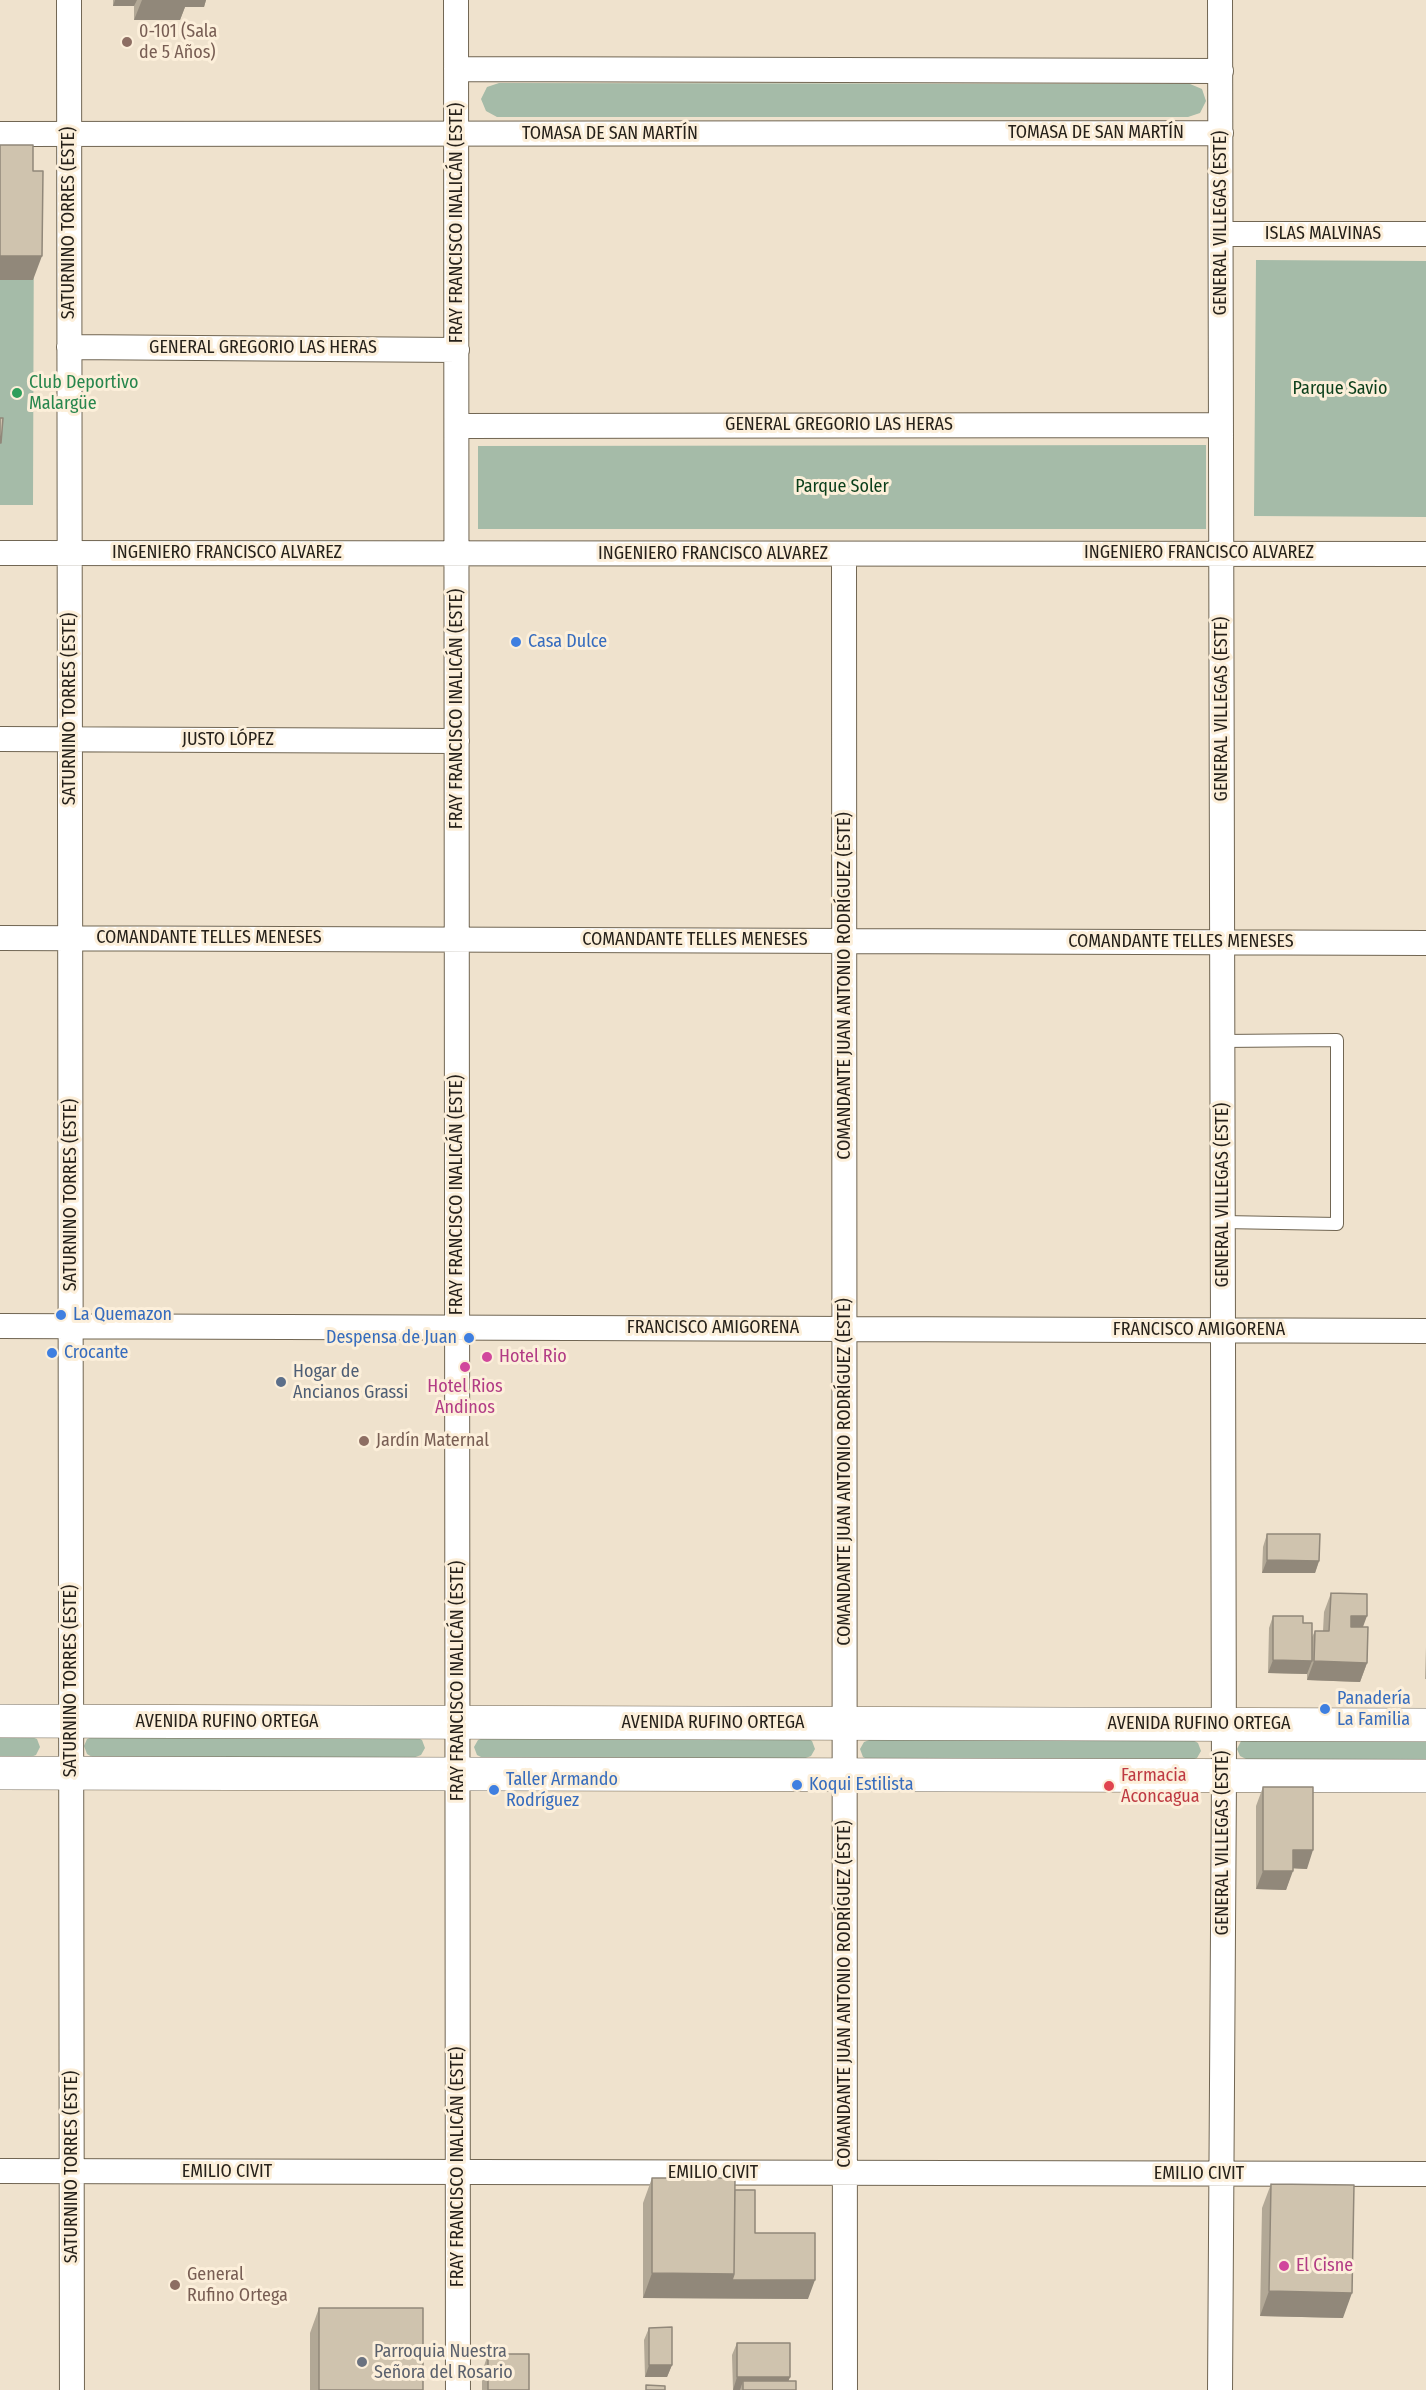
<!DOCTYPE html>
<meta charset="utf-8">
<style>
body{margin:0}
canvas{display:block;background:#efe2cd}
</style>
<canvas width="1426" height="2390"></canvas>
<script>
const g = document.querySelector('canvas').getContext('2d');
g.lineJoin = 'round';
function fill(path, color) { g.fillStyle = color; g.fill(path, 'evenodd'); }
const shape = rows => new Path2D(rows.map(r => 'M' + r).join(''));
function stroke(path, color, width, dash) { g.strokeStyle = color; g.lineWidth = width; g.lineCap = dash ? 'butt' : 'round'; g.setLineDash(dash || []); g.stroke(path); }
function drawText(font, color, halo, rows, align = 'center') {
  g.font = font + ' "Fira Sans Condensed",sans-serif'; g.lineWidth = 6; g.setLineDash([]); g.textBaseline = 'middle'; g.strokeStyle = halo; g.fillStyle = color; for (const [text, x, y, turn = 0] of rows) {
    g.save(); g.translate(x, y); g.rotate((+turn || 0) * Math.PI / 180); g.textAlign = isNaN(turn) ? turn : align; if (halo) g.strokeText(text, 0, 0); g.fillText(text, 0, 0); g.restore();
  }
}
fill(shape([
 [499,83,1190,84,1202,89,1206,101,1200,113,1188,117,497,117,486,111,481,99,487,87],
 [0,170,34,195,33,505,0,505],
 [1256,260,1426,261,1426,517,1254,516],
 [1206,445,1206,529,478,529,478,446],
 [0,1736,29,1736,37,1739,40,1747,36,1755,28,1758,0,1758],
 [95,1736,414,1736,422,1740,425,1748,421,1755,413,1758,94,1758,87,1754,84,1746,87,1739],
 [486,1737,805,1737,812,1741,815,1749,811,1756,803,1759,485,1759,477,1755,474,1747,478,1740],
 [872,1739,1191,1739,1198,1743,1201,1751,1197,1758,1189,1761,871,1761,863,1757,860,1749,864,1742],
 [1249,1739,1426,1739,1426,1760,1248,1760,1240,1756,1237,1749,1241,1741]
]), '#a5bba8');
const service = shape([
 [1222,1041,1337,1040,1337,1224,1223,1222]
]);
const minor = shape([
 [69,0,72,2390],
 [456,0,458,2390],
 [456,69,1221,71],
 [0,134,1221,133],
 [1221,234,1426,234],
 [69,347,457,350],
 [457,426,1221,425],
 [0,553,1426,554],
 [844,554,845,2390],
 [0,739,457,741],
 [0,938,1426,943],
 [0,1326,1426,1331],
 [0,2171,1426,2174],
 [1220,2390,1224,1776,1220,0]
]);
const secondary = shape([
 [0,1721,1426,1725],
 [0,1773,1426,1776]
]);
stroke(service, '#716653', 14);
stroke(minor, '#716653', 26);
stroke(secondary, '#716653', 34);
stroke(service, '#fff', 12);
stroke(minor, '#fff', 24);
stroke(secondary, '#fff', 33);
fill(shape([
 [113,0,206,0,204,7,185,7,180,20,134,20,134,6,113,6],
 [1267,1534,1319,1561,1315,1573,1262,1573,1263,1547],
 [1331,1593,1363,1627,1367,1663,1360,1682,1307,1680,1307,1674,1268,1673,1269,1628,1273,1616,1303,1623,1312,1637,1315,1631,1323,1631,1324,1612],
 [1426,1647,1426,1679,1425,1679],
 [1263,1787,1307,1869,1293,1868,1286,1890,1256,1889,1256,1806],
 [652,2178,735,2190,755,2233,808,2299,643,2298,643,2203],
 [1271,2184,1343,2318,1260,2316,1262,2208],
 [319,2308,423,2390,310,2390,310,2333],
 [649,2328,672,2365,667,2377,645,2377,644,2340],
 [737,2343,790,2377,788,2381,796,2390,733,2390,732,2355],
 [488,2354,529,2390,482,2390,482,2372]
]), '#b2a896');
fill(shape([
 [115,0,137,0,134,6,113,6],
 [142,0,206,0,204,7,185,7,180,20,134,20],
 [0,256,42,256,33,280,0,280],
 [1267,1560,1319,1561,1315,1573,1262,1573],
 [1351,1616,1367,1616,1360,1635,1344,1634],
 [1273,1660,1312,1661,1307,1674,1268,1673],
 [1314,1661,1367,1663,1360,1682,1307,1680],
 [1293,1850,1313,1850,1307,1869,1286,1868],
 [1263,1871,1293,1871,1286,1890,1256,1889],
 [652,2273,734,2274,815,2280,808,2299,643,2298],
 [1269,2291,1352,2293,1343,2318,1260,2316],
 [649,2365,672,2365,667,2377,645,2377],
 [737,2377,790,2377,785,2390,743,2381,740,2390,733,2390]
]), '#91887a');
const building = shape([
 [0,145,33,145,33,171,43,171,42,256,0,256,0,145],
 [0,418,3,418,1,443,0,443,0,418],
 [1267,1534,1320,1534,1319,1561,1267,1560,1267,1534],
 [1331,1593,1367,1594,1367,1616,1351,1616,1351,1627,1368,1627,1367,1663,1314,1661,1315,1631,1329,1631,1331,1593],
 [1273,1616,1303,1616,1303,1623,1312,1623,1312,1661,1273,1660,1273,1616],
 [1263,1787,1313,1787,1313,1850,1293,1850,1293,1871,1263,1871,1263,1787],
 [652,2178,735,2178,734,2274,652,2273,652,2178],
 [1271,2184,1354,2185,1352,2293,1269,2291,1271,2184],
 [735,2190,755,2190,755,2233,815,2233,815,2280,732,2280,734,2274,735,2190],
 [319,2308,423,2308,423,2390,319,2390,319,2308],
 [672,2327,672,2365,649,2365,649,2328,672,2327],
 [737,2343,790,2343,790,2377,737,2377,737,2343],
 [488,2354,529,2354,529,2390,488,2390,488,2354],
 [743,2381,796,2381,796,2390,743,2390,743,2381],
 [646,2385,665,2386,665,2390,646,2390,646,2385]
]);
fill(building, '#cfc3ae');
stroke(building, '#91887a', 1.5);
for (const [x, y, r, color] of [
 [127,42,6,"#8d6e63"],
 [17,393,6,"#2e9e5b"],
 [516,642,6,"#3f7fe0"],
 [61,1315,6,"#3f7fe0"],
 [469,1338,6,"#3f7fe0"],
 [52,1353,6,"#3f7fe0"],
 [487,1357,6,"#d1479c"],
 [465,1367,6,"#d1479c"],
 [281,1382,6,"#5c6f8a"],
 [364,1441,6,"#8d6e63"],
 [1325,1709,6,"#3f7fe0"],
 [797,1785,6,"#3f7fe0"],
 [1109,1786,6,"#e0444e"],
 [494,1790,6,"#3f7fe0"],
 [1284,2266,6,"#d1479c"],
 [175,2285,6,"#8d6e63"],
 [362,2362,6,"#6b7280"]
]) { const dot = new Path2D(); dot.arc(x, y, r, 0, 2 * Math.PI); g.fillStyle = color; g.fill(dot); stroke(dot, '#fcefda', 2); }
drawText('18px', '#785e54', '#fcefda', [
 ["0-101 (Sala",139,32],
 ["de 5 Años)",139,53],
 ["Jardín Maternal",376,1441],
 ["General",187,2275],
 ["Rufino Ortega",187,2296]
], 'left');
drawText('18px', '#26211a', '#fcefda', [
 ["TOMASA DE SAN MARTÍN",1096,133],
 ["TOMASA DE SAN MARTÍN",610,134],
 ["SATURNINO TORRES (ESTE)",69,223,-90],
 ["FRAY FRANCISCO INALICÁN (ESTE)",457,223,-90],
 ["GENERAL VILLEGAS (ESTE)",1221,223,-90],
 ["ISLAS MALVINAS",1323,234],
 ["GENERAL GREGORIO LAS HERAS",263,348],
 ["GENERAL GREGORIO LAS HERAS",839,425],
 ["INGENIERO FRANCISCO ALVAREZ",227,553],
 ["INGENIERO FRANCISCO ALVAREZ",1199,553],
 ["INGENIERO FRANCISCO ALVAREZ",713,554],
 ["SATURNINO TORRES (ESTE)",70,709,-90],
 ["FRAY FRANCISCO INALICÁN (ESTE)",457,709,-90],
 ["GENERAL VILLEGAS (ESTE)",1222,709,-90],
 ["JUSTO LÓPEZ",228,740],
 ["COMANDANTE TELLES MENESES",209,938],
 ["COMANDANTE TELLES MENESES",695,940],
 ["COMANDANTE TELLES MENESES",1181,942],
 ["COMANDANTE JUAN ANTONIO RODRÍGUEZ (ESTE)",845,986,-90],
 ["SATURNINO TORRES (ESTE)",71,1195,-90],
 ["FRAY FRANCISCO INALICÁN (ESTE)",457,1195,-90],
 ["GENERAL VILLEGAS (ESTE)",1223,1195,-90],
 ["FRANCISCO AMIGORENA",713,1328],
 ["FRANCISCO AMIGORENA",1199,1330],
 ["COMANDANTE JUAN ANTONIO RODRÍGUEZ (ESTE)",845,1472,-90],
 ["SATURNINO TORRES (ESTE)",71,1681,-90],
 ["FRAY FRANCISCO INALICÁN (ESTE)",458,1681,-90],
 ["AVENIDA RUFINO ORTEGA",227,1722],
 ["AVENIDA RUFINO ORTEGA",713,1723],
 ["AVENIDA RUFINO ORTEGA",1199,1724],
 ["GENERAL VILLEGAS (ESTE)",1223,1843,-90],
 ["COMANDANTE JUAN ANTONIO RODRÍGUEZ (ESTE)",845,1994,-90],
 ["SATURNINO TORRES (ESTE)",72,2167,-90],
 ["FRAY FRANCISCO INALICÁN (ESTE)",458,2167,-90],
 ["EMILIO CIVIT",227,2172],
 ["EMILIO CIVIT",713,2173],
 ["EMILIO CIVIT",1199,2174]
]);
drawText('18px', '#27864d', '#fcefda', [
 ["Club Deportivo",29,383],
 ["Malargüe",29,404]
], 'left');
drawText('18px', '#0a3e1a', '#fcefda', [
 ["Parque Savio",1340,389],
 ["Parque Soler",842,487]
]);
drawText('18px', '#366cbe', '#fcefda', [
 ["Casa Dulce",528,642],
 ["La Quemazon",73,1315],
 ["Despensa de Juan",457,1338,"right"],
 ["Crocante",64,1353],
 ["Panadería",1337,1699],
 ["La Familia",1337,1720],
 ["Taller Armando",506,1780],
 ["Rodríguez",506,1801],
 ["Koqui Estilista",809,1785]
], 'left');
drawText('18px', '#b23c85', '#fcefda', [
 ["Hotel Rio",499,1357],
 ["Hotel Rios",465,1387,"center"],
 ["Andinos",465,1408,"center"],
 ["El Cisne",1296,2266]
], 'left');
drawText('18px', '#4e5e75', '#fcefda', [
 ["Hogar de",293,1372],
 ["Ancianos Grassi",293,1393]
], 'left');
drawText('18px', '#be3a42', '#fcefda', [
 ["Farmacia",1121,1776],
 ["Aconcagua",1121,1797]
], 'left');
drawText('18px', '#5b616d', '#fcefda', [
 ["Parroquia Nuestra",374,2352],
 ["Señora del Rosario",374,2373]
], 'left');
</script>
